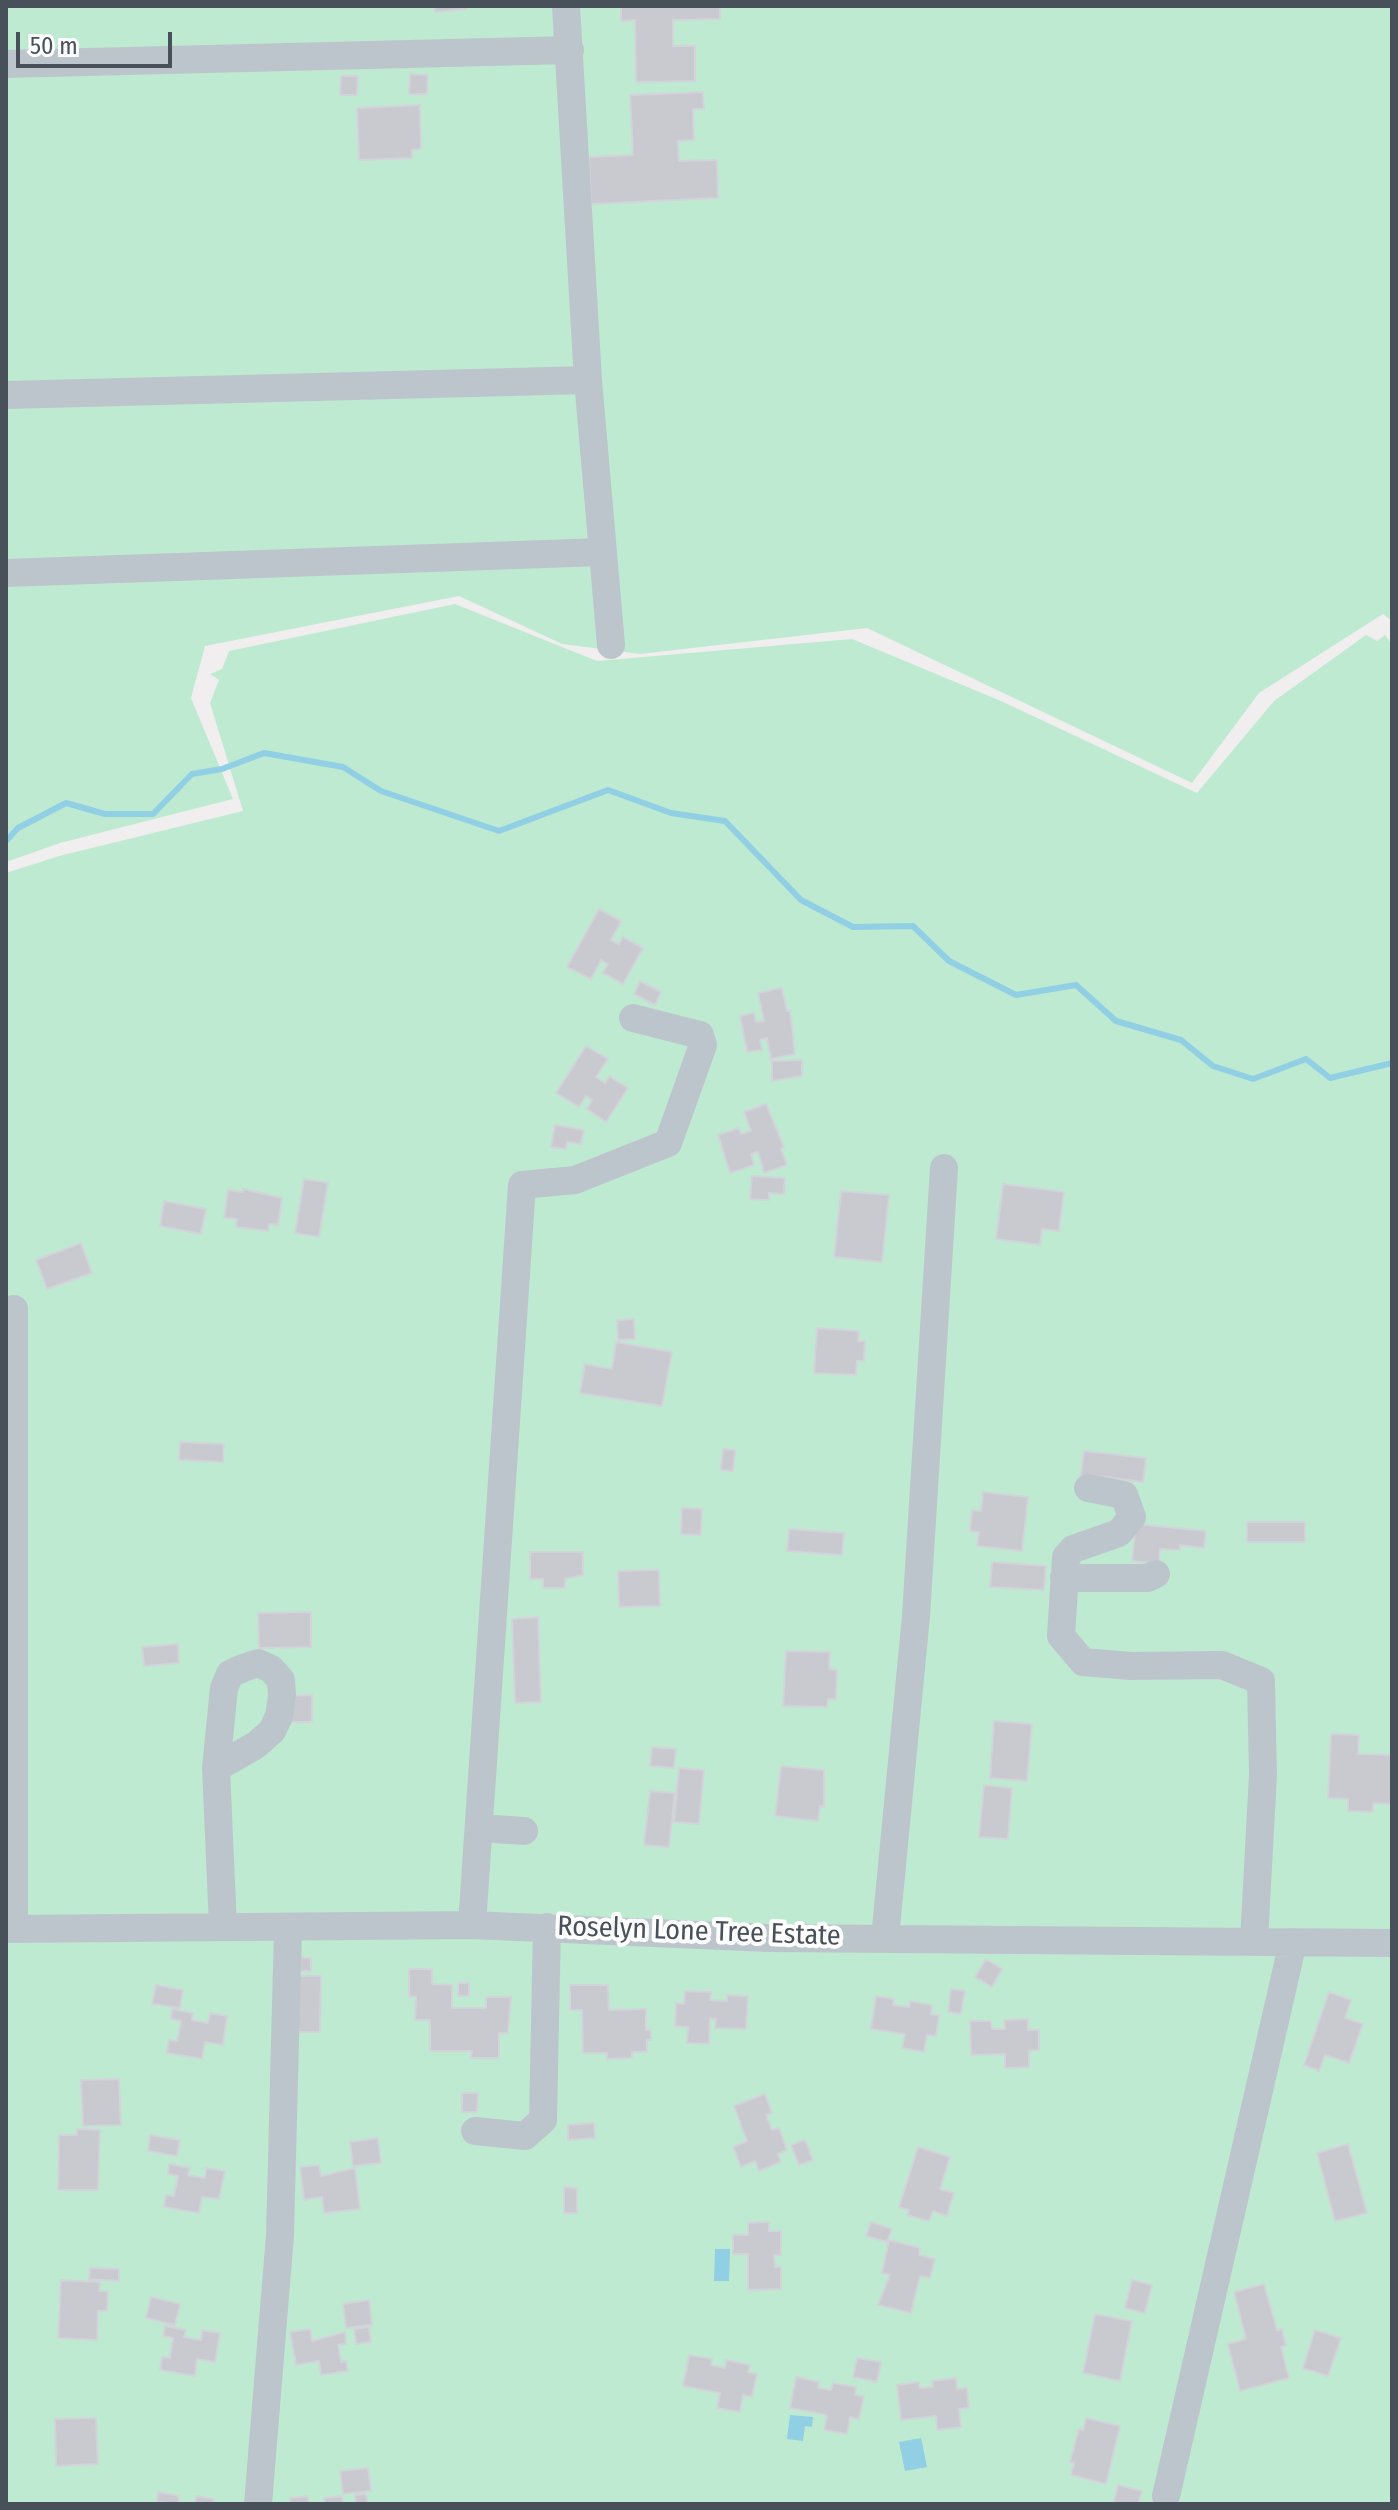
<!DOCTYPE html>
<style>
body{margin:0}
#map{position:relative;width:1398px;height:2510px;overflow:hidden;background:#f0eeee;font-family:"Fira Sans Condensed",sans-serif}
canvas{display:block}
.frame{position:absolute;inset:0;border:8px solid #485059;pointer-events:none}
.scale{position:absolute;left:16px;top:32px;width:156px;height:36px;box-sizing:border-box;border:4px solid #485059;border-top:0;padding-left:10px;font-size:24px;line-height:28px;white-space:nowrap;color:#485059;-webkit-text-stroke:6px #fff;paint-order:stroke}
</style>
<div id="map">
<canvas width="1398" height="2510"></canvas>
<div class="frame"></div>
<div class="scale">50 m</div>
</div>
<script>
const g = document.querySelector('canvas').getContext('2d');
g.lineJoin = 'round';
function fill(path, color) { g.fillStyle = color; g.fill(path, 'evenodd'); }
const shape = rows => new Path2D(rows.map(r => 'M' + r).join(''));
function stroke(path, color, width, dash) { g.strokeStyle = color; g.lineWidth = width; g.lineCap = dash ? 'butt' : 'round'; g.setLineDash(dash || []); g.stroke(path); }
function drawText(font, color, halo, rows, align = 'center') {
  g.font = font + ' "Fira Sans Condensed",sans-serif'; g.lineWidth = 8; g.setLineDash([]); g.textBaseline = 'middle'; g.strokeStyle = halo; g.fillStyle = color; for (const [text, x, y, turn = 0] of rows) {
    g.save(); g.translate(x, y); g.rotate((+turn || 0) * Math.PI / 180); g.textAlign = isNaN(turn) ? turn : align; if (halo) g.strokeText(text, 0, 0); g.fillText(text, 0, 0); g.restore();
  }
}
fill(shape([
 [6,6,1392,6,1392,621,1383,614,1259,693,1192,783,867,628,640,654,562,644,459,596,205,646,191,698,233,799,60,843,6,862],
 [455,604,597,661,852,639,1001,701,1197,793,1274,701,1366,635,1377,641,1385,635,1392,644,1392,2504,6,2504,6,873,59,856,243,811,210,703,219,680,210,674,222,669,229,651]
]), '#bfead2');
fill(shape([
 [715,2249,730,2249,729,2281,714,2281],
 [790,2415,813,2417,812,2427,805,2426,803,2441,787,2439],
 [921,2438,927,2467,905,2471,899,2442]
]), '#90cfe4');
stroke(shape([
 [6,841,18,828,66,803,105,814,153,814,192,774,222,769,264,753,343,767,381,791,499,831,608,790,671,813,725,821,801,900,853,927,913,926,949,961,1016,995,1076,985,1116,1021,1181,1040,1213,1066,1253,1079,1306,1059,1330,1078,1392,1063]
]), '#90cfe4', 6);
const building = shape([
 [435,6,466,6,466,9,435,12,435,6],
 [621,6,720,6,720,19,673,20,673,46,695,46,695,81,636,82,635,20,621,21,621,6],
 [410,74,428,75,427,94,409,94,410,74],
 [341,76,358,76,357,95,340,95,341,76],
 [703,92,704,109,693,109,694,140,678,141,679,161,717,160,718,198,591,204,589,157,633,155,630,95,703,92],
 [420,105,421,149,412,150,412,158,359,160,357,108,420,105],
 [599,909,621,921,611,940,619,944,623,937,643,948,623,984,603,973,608,964,601,960,591,979,567,967,599,909],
 [640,981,661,992,655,1005,634,994,640,981],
 [782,988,787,1011,790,1010,795,1054,771,1059,767,1038,760,1040,762,1050,747,1052,740,1016,754,1013,756,1022,764,1021,758,993,782,988],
 [586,1046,608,1059,596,1077,605,1083,609,1076,628,1088,606,1122,587,1109,592,1100,586,1096,579,1107,556,1093,586,1046],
 [802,1060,802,1076,772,1081,772,1061,802,1060],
 [766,1104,784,1147,781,1149,787,1165,764,1173,758,1152,751,1154,754,1165,730,1173,718,1135,739,1128,741,1134,751,1131,744,1112,766,1104],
 [555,1125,584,1130,581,1144,567,1142,566,1149,551,1147,555,1125],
 [752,1176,785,1178,784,1194,769,1193,769,1200,750,1199,752,1176],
 [304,1179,328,1183,319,1237,295,1233,304,1179],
 [1003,1184,1064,1192,1059,1231,1042,1229,1040,1245,996,1239,1003,1184],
 [243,1189,282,1198,278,1225,269,1224,268,1231,236,1227,237,1219,224,1218,228,1190,243,1192,243,1189],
 [841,1191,889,1195,882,1262,834,1257,841,1191],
 [164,1201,206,1209,201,1234,160,1226,164,1201],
 [81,1243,92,1273,47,1289,36,1260,81,1243],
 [634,1319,635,1339,618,1340,617,1320,634,1319],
 [817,1328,859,1331,858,1341,865,1341,864,1361,857,1361,856,1375,814,1373,817,1328],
 [616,1342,672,1352,662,1406,580,1393,585,1364,612,1369,616,1342],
 [180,1442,224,1444,223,1462,179,1460,180,1442],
 [723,1449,735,1450,733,1471,721,1470,723,1449],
 [1084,1451,1146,1458,1143,1482,1098,1476,1080,1483,1084,1451],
 [983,1492,1028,1497,1022,1551,977,1546,979,1532,970,1531,972,1510,981,1511,983,1492],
 [682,1508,702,1509,701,1535,681,1534,682,1508],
 [1247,1522,1305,1522,1305,1542,1247,1542,1247,1522],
 [1136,1524,1206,1531,1204,1548,1180,1545,1180,1550,1160,1549,1159,1564,1132,1561,1136,1524],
 [789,1529,844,1533,842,1555,787,1551,789,1529],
 [530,1552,583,1552,583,1575,565,1579,565,1588,543,1588,543,1579,530,1579,530,1552],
 [992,1562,1046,1566,1044,1590,990,1587,992,1562],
 [659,1570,660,1606,619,1607,618,1571,659,1570],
 [311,1612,311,1647,259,1648,258,1613,311,1612],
 [538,1617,541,1702,515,1703,512,1619,538,1617],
 [178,1644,179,1663,144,1666,142,1647,178,1644],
 [786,1651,830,1652,829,1669,837,1670,836,1699,828,1699,827,1707,783,1706,786,1651],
 [312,1695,312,1722,285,1722,285,1696,312,1695],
 [994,1721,1032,1724,1027,1781,990,1778,994,1721],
 [1331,1734,1359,1735,1358,1754,1392,1755,1392,1804,1373,1803,1373,1812,1348,1811,1348,1799,1328,1798,1331,1734],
 [652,1747,676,1749,674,1768,650,1766,652,1747],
 [781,1766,824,1770,824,1807,820,1806,818,1821,775,1816,781,1766],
 [679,1768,704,1770,699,1824,674,1822,679,1768],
 [984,1785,1012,1788,1008,1839,979,1837,984,1785],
 [650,1791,675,1793,669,1847,644,1845,650,1791],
 [294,1957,311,1958,311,1971,294,1971,294,1957],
 [986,1959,1002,1969,992,1987,975,1977,986,1959],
 [409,1969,432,1969,432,1984,452,1985,452,2008,486,2008,486,1997,511,1997,508,2033,499,2033,499,2058,471,2058,472,2051,430,2051,430,2020,415,2020,416,1997,409,1997,409,1969],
 [293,1976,321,1976,320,2032,292,2032,293,1976],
 [458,1983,469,1983,469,1996,458,1996,458,1983],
 [156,1985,183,1990,180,2008,152,2004,156,1985],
 [570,1985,608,1985,609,2010,646,2009,646,2030,651,2030,651,2040,647,2040,647,2052,632,2052,632,2058,607,2059,607,2053,583,2053,582,2010,570,2010,570,1985],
 [951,1989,965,1991,961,2014,948,2012,951,1989],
 [685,1991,711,1992,710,2000,727,2001,727,1995,748,1996,746,2029,715,2028,716,2019,710,2019,709,2044,687,2043,688,2027,675,2026,676,2003,684,2004,685,1991],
 [1329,1992,1351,2000,1345,2018,1363,2024,1349,2063,1325,2055,1319,2071,1304,2065,1329,1992],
 [876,1996,894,1999,893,2005,909,2007,910,2001,932,2005,931,2014,939,2015,936,2036,927,2035,924,2052,902,2048,905,2034,871,2029,876,1996],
 [172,2009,193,2013,192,2020,208,2023,210,2013,227,2016,223,2045,205,2042,202,2059,167,2053,169,2040,177,2041,181,2021,171,2019,172,2009],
 [1028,2019,1028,2030,1039,2030,1039,2050,1029,2051,1029,2067,1005,2068,1005,2054,971,2055,970,2021,991,2021,992,2029,1005,2029,1004,2020,1028,2019],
 [119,2079,121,2125,83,2126,81,2080,119,2079],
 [462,2093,478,2093,477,2112,462,2112,462,2093],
 [765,2094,772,2113,766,2115,772,2130,779,2128,787,2150,778,2154,781,2162,759,2171,755,2161,741,2167,733,2147,747,2141,734,2106,765,2094],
 [594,2123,595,2138,568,2140,568,2125,594,2123],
 [77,2129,100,2130,98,2190,58,2190,59,2135,77,2135,77,2129],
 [150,2135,180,2140,177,2156,148,2151,150,2135],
 [378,2138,381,2163,353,2166,350,2142,378,2138],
 [805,2140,813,2160,799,2165,791,2145,805,2140],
 [1348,2144,1367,2213,1335,2221,1317,2153,1348,2144],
 [918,2147,950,2157,940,2189,954,2193,947,2216,933,2211,929,2221,907,2215,909,2210,899,2207,918,2147],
 [169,2164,190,2168,188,2175,205,2178,206,2168,225,2171,219,2199,202,2197,199,2213,164,2207,166,2195,174,2196,178,2176,168,2174,169,2164],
 [319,2165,321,2176,355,2168,360,2209,324,2213,322,2197,304,2200,300,2167,319,2165],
 [564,2187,577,2188,577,2213,564,2213,564,2187],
 [769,2222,769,2231,781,2231,781,2255,774,2255,775,2267,781,2267,781,2289,748,2290,748,2254,733,2254,733,2235,748,2235,748,2223,769,2222],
 [871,2222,892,2229,887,2242,866,2236,871,2222],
 [889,2240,920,2248,919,2255,935,2259,930,2278,920,2276,911,2313,878,2305,890,2275,882,2273,889,2240],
 [90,2268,119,2269,119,2281,89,2279,90,2268],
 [61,2280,100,2282,99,2291,108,2291,107,2311,98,2311,97,2340,58,2338,61,2280],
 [1132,2280,1152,2285,1145,2313,1125,2308,1132,2280],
 [1264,2284,1277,2330,1282,2329,1286,2346,1281,2347,1289,2378,1240,2391,1228,2344,1246,2339,1234,2292,1264,2284],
 [151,2297,180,2304,175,2325,146,2318,151,2297],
 [369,2300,372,2325,346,2328,343,2304,369,2300],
 [1095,2314,1132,2321,1120,2381,1083,2373,1095,2314],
 [165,2326,186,2330,184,2337,201,2340,202,2330,220,2333,215,2362,197,2359,195,2376,160,2370,162,2357,170,2358,173,2338,163,2336,165,2326],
 [369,2327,371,2342,356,2344,354,2329,369,2327],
 [310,2329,312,2341,345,2332,346,2344,338,2345,341,2362,346,2361,348,2371,321,2375,319,2361,296,2365,290,2332,310,2329],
 [1315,2330,1341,2338,1328,2376,1303,2368,1315,2330],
 [689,2355,712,2359,711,2365,725,2368,726,2360,750,2365,748,2372,757,2374,752,2397,743,2395,740,2412,717,2408,720,2393,683,2386,689,2355],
 [857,2358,881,2362,877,2382,853,2377,857,2358],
 [796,2377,819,2382,818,2388,831,2390,833,2383,856,2387,855,2395,864,2396,859,2419,850,2417,847,2434,824,2430,827,2415,790,2408,796,2377],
 [956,2378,957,2389,967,2388,969,2408,959,2409,961,2427,937,2430,936,2416,901,2420,897,2385,919,2382,920,2388,933,2387,932,2381,956,2378],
 [96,2418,98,2464,56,2466,55,2419,96,2418],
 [1086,2418,1120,2426,1106,2484,1071,2475,1074,2463,1070,2462,1079,2429,1083,2430,1086,2418],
 [368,2468,371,2491,343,2494,340,2471,368,2468],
 [1118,2485,1142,2491,1138,2504,1113,2504,1118,2485],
 [158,2492,179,2496,178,2503,182,2504,157,2502,158,2492],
 [366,2494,368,2504,356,2504,355,2495,366,2494],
 [196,2496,214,2499,213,2504,195,2504,196,2496],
 [308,2496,309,2504,290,2504,290,2498,308,2496],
 [342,2496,343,2504,325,2504,324,2498,342,2496]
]);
fill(building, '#c9cad0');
stroke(building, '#d2d4d9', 2);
stroke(shape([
 [566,6,588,380,611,645],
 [6,64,570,50],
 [6,395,588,380],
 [6,573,602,552],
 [1088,1488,1124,1495,1132,1517,1119,1533,1073,1549,1066,1557,1061,1636,1083,1662,1131,1666,1222,1665,1261,1681,1263,1775,1254,1941],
 [1064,1578,1148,1578,1156,1574],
 [216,1768,256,1745,272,1731,279,1716,282,1696,281,1680,271,1669,258,1663,243,1668,230,1674,224,1688,216,1768,223,1927],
 [479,1828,524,1831],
 [472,1925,522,1185,575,1180,668,1143,703,1045,700,1035,633,1018],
 [6,1929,472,1925,768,1938,1392,1943],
 [14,1929,14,1309],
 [885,1938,916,1616,944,1168],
 [475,2131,525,2136,543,2120,547,1927],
 [1166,2496,1293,1942],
 [258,2504,280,2235,288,1927]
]), '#bdc5cc', 28);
drawText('28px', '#485059', '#fff', [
 ["Roselyn Lone Tree Estate",699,1932,2]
]);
</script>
